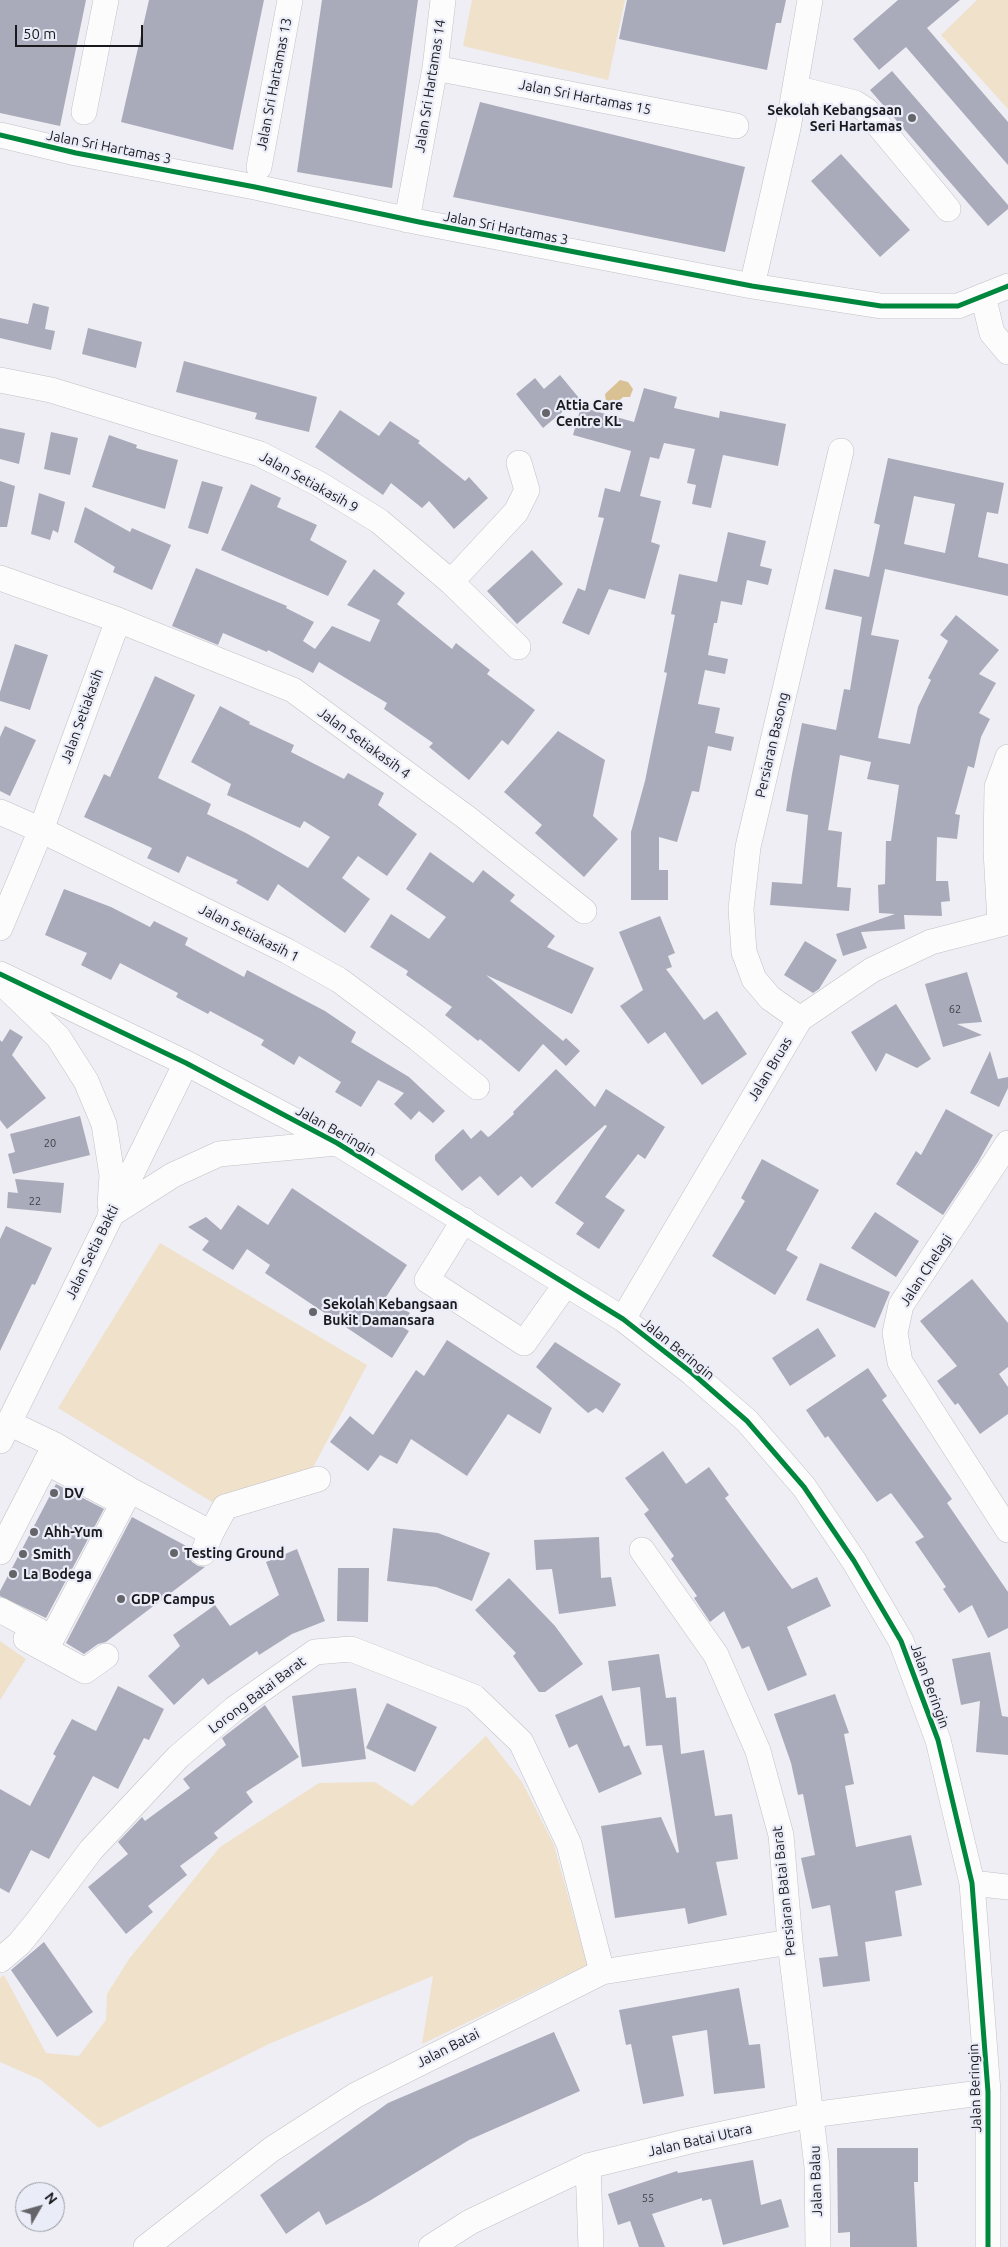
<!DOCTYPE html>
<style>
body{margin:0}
#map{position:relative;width:1008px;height:2247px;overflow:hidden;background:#eeeef4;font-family:Ubuntu,sans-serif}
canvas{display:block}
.north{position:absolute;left:15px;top:2182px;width:50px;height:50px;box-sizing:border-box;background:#eaecf8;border:1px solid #9798a1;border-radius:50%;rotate:52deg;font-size:14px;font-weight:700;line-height:20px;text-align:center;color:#1a1a1e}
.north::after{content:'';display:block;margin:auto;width:18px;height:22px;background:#646469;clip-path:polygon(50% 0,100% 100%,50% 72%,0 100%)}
.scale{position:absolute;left:15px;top:25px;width:128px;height:22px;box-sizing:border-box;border:2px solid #1a1a1e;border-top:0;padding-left:6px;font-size:15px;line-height:18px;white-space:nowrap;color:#1a1a1e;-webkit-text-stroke:4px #eaecf8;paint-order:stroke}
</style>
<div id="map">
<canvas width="1008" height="2247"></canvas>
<div class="north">N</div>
<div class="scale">50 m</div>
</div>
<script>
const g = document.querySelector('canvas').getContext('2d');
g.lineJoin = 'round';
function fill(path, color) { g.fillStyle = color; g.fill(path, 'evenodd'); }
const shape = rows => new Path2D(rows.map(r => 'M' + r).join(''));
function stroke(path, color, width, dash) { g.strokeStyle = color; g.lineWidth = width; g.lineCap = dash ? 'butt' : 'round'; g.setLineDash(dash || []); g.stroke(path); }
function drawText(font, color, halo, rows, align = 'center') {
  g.font = font + ' Ubuntu,sans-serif'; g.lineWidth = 4.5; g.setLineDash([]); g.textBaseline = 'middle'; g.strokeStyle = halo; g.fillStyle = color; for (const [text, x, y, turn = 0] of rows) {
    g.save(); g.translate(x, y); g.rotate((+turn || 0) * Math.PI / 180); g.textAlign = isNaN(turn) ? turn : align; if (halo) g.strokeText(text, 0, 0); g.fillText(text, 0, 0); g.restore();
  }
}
fill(shape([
 [472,0,625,0,608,80,463,46],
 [977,0,1008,0,1008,109,941,35],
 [160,1243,367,1365,308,1477,212,1502,58,1408],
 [0,1641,26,1659,0,1700],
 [486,1736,522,1782,554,1845,587,1965,422,2044,433,1976,271,2043,99,2128,41,2080,0,2062,0,1978,4,1975,46,2053,79,2056,106,2020,107,1994,129,1959,220,1847,319,1783,375,1782,412,1806]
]), '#f0e1ca');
fill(shape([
 [620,380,628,382,633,389,630,397,623,397,613,407,606,402,605,394]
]), '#dac193');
fill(shape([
 [0,0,86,0,60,126,0,113],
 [149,0,264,0,233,150,121,122],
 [322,0,418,0,392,188,297,172],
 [627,0,786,0,781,23,776,23,767,70,619,39],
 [898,0,960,0,927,28,1008,122,1008,165,906,47,879,70,853,39],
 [892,71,1008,205,1008,209,988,226,870,90],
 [480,102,745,167,725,252,453,197],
 [841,154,910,230,880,257,811,181],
 [33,303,49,307,45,329,55,331,51,350,0,338,0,318,28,324],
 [88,328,142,342,136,368,82,354],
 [184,361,317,397,309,432,255,419,257,413,176,392],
 [560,375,579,398,543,428,516,394,535,378,544,389],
 [644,388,677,397,674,408,719,418,720,411,786,424,778,466,723,455,711,508,692,504,696,485,687,483,695,449,664,443,659,459,650,457,640,496,661,501,651,542,660,545,645,599,609,589,589,635,562,623,578,588,585,591,604,518,598,517,605,488,620,492,631,451,573,435,581,407,634,422],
 [340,410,379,436,390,421,420,441,418,443,465,481,469,477,488,498,454,529,429,501,422,508,391,483,383,495,315,447],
 [0,428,25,433,19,464,0,459],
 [51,432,78,438,70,475,44,469],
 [109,435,137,445,136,448,178,460,165,509,92,487],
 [888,458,1004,483,998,514,987,512,978,557,1008,564,1008,596,885,569,871,635,899,640,878,738,910,744,918,707,931,680,928,678,948,641,940,635,956,615,999,650,979,674,996,683,979,713,990,719,981,737,974,768,968,766,955,814,960,815,957,839,937,837,936,881,948,881,950,901,941,902,942,916,904,915,905,929,861,932,867,948,843,956,836,934,895,914,879,913,878,885,885,884,886,841,891,841,899,785,867,779,871,762,840,755,828,830,842,832,837,887,851,888,849,911,770,905,772,882,802,884,808,815,786,811,792,774,802,723,836,730,844,689,850,690,862,617,825,609,834,569,869,577,880,525,874,523],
 [914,496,955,504,945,553,904,544],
 [0,481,15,486,7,527,0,527],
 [202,481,223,487,208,534,188,528],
 [251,484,281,498,277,507,317,525,310,540,347,561,328,596,221,550],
 [39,493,65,502,58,533,53,530,50,540,31,534],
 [85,507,130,532,132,528,171,545,152,590,113,572,115,567,74,542],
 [728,532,766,541,760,566,772,569,768,585,747,580,742,605,721,601,717,623,714,623,708,655,728,659,725,674,705,670,698,704,720,708,715,733,734,737,731,751,708,746,699,792,692,791,677,842,659,837,659,870,668,870,668,900,631,900,631,832,645,781,667,673,664,672,675,615,671,614,679,574,717,582],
 [532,550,563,584,517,624,487,591],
 [196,568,287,606,286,608,314,622,303,641,315,649,332,626,370,642,380,620,347,605,374,569,405,593,397,604,452,649,456,643,490,670,487,674,535,710,508,745,502,740,469,780,429,747,433,743,384,709,387,703,319,662,313,673,268,650,267,652,223,633,218,645,172,626],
 [15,644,48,655,30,710,0,701,0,692],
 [155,676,195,695,158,778,211,804,207,814,246,833,308,868,330,837,304,821,300,828,227,795,231,784,191,762,220,706,250,722,249,724,294,745,291,752,344,779,348,773,384,793,378,805,417,834,387,876,358,856,342,878,370,899,345,933,278,884,268,901,236,883,238,880,187,856,179,873,147,858,152,848,84,817,104,774,110,777],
 [5,726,36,740,10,796,0,791,0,737],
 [558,731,605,760,593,816,618,839,584,877,535,833,542,825,504,792],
 [430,852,473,883,483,870,515,895,510,901,555,936,547,947,594,968,572,1014,486,975,563,1041,566,1038,580,1051,566,1066,543,1044,519,1072,480,1039,478,1041,445,1015,452,1007,406,975,408,971,370,947,391,914,429,939,446,917,406,889],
 [64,889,111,907,150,927,154,921,188,938,185,945,244,977,247,970,325,1011,356,1032,351,1042,409,1077,445,1111,433,1123,419,1111,411,1120,394,1104,404,1093,378,1080,361,1107,335,1092,341,1082,299,1056,294,1065,261,1045,264,1040,210,1011,208,1014,176,997,178,993,120,963,111,980,81,965,87,953,45,935],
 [660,916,675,953,668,956,672,967,666,969,704,1020,717,1011,747,1054,702,1085,665,1032,648,1044,620,1006,643,990,619,932],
 [805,941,837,960,819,989,813,993,784,975],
 [967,972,982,1022,957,1024,982,1035,943,1047,925,984],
 [896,1004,931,1059,917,1068,886,1053,876,1072,851,1032],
 [10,1029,23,1037,12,1055,46,1098,7,1129,0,1120,0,1040,2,1042],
 [990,1051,998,1079,1008,1077,1008,1088,999,1107,970,1093],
 [556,1069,595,1107,606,1089,665,1127,645,1159,638,1154,605,1197,625,1210,599,1249,576,1234,584,1223,555,1203,607,1126,605,1125,532,1188,521,1176,498,1196,480,1176,462,1191,435,1160,435,1155,463,1129,471,1139,481,1130,488,1137,490,1136,514,1114,513,1112],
 [946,1109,993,1135,978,1162,943,1215,896,1184,916,1151,921,1155],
 [80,1116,90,1155,13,1174,8,1154,15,1152,10,1134],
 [762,1159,819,1190,786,1250,798,1257,775,1295,712,1256,745,1201,741,1198],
 [15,1179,64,1183,61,1213,7,1208,8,1192,18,1193],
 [292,1188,407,1265,386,1297,410,1313,401,1326,409,1331,392,1358,265,1273,270,1265,247,1249,233,1270,202,1250,209,1241,188,1227,206,1217,221,1230,238,1205,268,1225],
 [875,1212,919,1241,896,1277,851,1248],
 [6,1226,52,1248,35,1285,32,1284,0,1351,0,1239],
 [820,1263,890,1292,875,1328,806,1300],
 [972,1279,1008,1323,1008,1367,999,1374,1008,1387,1008,1414,980,1434,958,1403,955,1405,937,1381,957,1366,920,1321],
 [818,1328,836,1356,790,1386,772,1358],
 [447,1340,552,1408,540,1434,508,1414,467,1476,411,1439,397,1464,380,1455,368,1471,330,1442,350,1416,373,1435,416,1370,424,1376],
 [555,1342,621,1384,603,1413,596,1408,588,1413,536,1367],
 [868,1368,887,1396,882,1400,952,1499,947,1503,1008,1592,1008,1628,988,1638,972,1605,959,1613,943,1589,946,1587,915,1542,924,1537,891,1493,877,1502,828,1436,825,1438,806,1410],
 [663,1451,686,1484,709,1467,729,1495,725,1498,792,1589,817,1577,831,1606,787,1627,807,1675,768,1691,749,1646,742,1649,724,1611,710,1622,694,1598,697,1596,671,1559,674,1556,644,1514,649,1510,625,1478],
 [56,1484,104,1509,46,1618,0,1596,0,1591],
 [132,1517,190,1548,189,1556,192,1562,198,1566,205,1567,106,1642,98,1644,84,1654,66,1643],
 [393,1528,438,1533,490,1553,472,1601,436,1587,387,1581],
 [599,1537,601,1578,611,1577,616,1606,559,1614,552,1569,536,1570,534,1540],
 [297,1549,325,1621,292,1634,259,1655,257,1651,208,1685,203,1678,174,1705,148,1676,180,1646,173,1635,215,1605,230,1626,279,1595,266,1562],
 [338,1568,369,1568,368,1622,337,1621],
 [509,1578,555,1626,583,1664,545,1692,539,1692,513,1656,516,1653,475,1610],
 [990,1652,1002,1716,1008,1717,1008,1755,976,1752,980,1701,961,1705,952,1659],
 [659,1654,666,1698,676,1697,681,1754,704,1750,715,1816,732,1814,738,1859,716,1862,727,1915,688,1924,685,1908,615,1918,601,1826,661,1817,677,1853,679,1852,662,1745,646,1746,640,1687,612,1691,608,1661],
 [118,1686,164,1709,149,1740,144,1738,118,1789,93,1776,49,1859,31,1850,9,1893,0,1888,0,1789,30,1806,56,1756,53,1754,72,1719,96,1731],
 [356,1688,366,1759,302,1767,292,1696],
 [835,1694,849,1733,844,1734,854,1784,845,1786,856,1847,911,1835,922,1885,895,1891,902,1936,865,1942,870,1981,823,1987,819,1958,838,1956,830,1905,812,1909,801,1858,815,1855,803,1794,798,1795,791,1763,774,1714],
 [602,1695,624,1747,629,1745,642,1774,599,1793,577,1744,569,1748,555,1715],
 [387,1703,437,1727,415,1772,366,1748],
 [265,1705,299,1757,246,1792,253,1802,214,1833,218,1838,180,1866,187,1875,148,1906,153,1912,126,1934,88,1887,128,1854,118,1842,142,1817,145,1821,190,1788,183,1779,226,1745,222,1738],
 [44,1942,93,2012,57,2037,11,1970],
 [739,1988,749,2045,760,2044,765,2088,714,2094,707,2030,672,2036,684,2096,643,2104,631,2044,626,2045,619,2010],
 [554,2032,580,2091,469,2140,371,2200,326,2225,319,2211,286,2234,260,2195,388,2103],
 [837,2148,918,2148,918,2182,914,2182,917,2247,850,2247,850,2232,838,2233],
 [753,2160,761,2205,781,2199,789,2227,723,2245,711,2199,702,2201,702,2198,652,2214,665,2247,639,2247,630,2221,618,2225,608,2194,677,2171,678,2173]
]), '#aaabba');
const minor = shape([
 [435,68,736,126],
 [795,88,855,103,866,110,948,209],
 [84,112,106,0],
 [0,135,76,153,255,187,419,222,752,286,881,306,958,306,1008,286],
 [259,167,290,0],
 [407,220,435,68,443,0],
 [752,286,788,128,810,0],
 [983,296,992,333,1008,352],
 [0,380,51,390,260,454,319,484,379,521,451,582,518,647],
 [0,578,118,620,293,690,467,818,584,911],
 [451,582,516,512,527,490,519,463],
 [0,812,41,830,287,951,339,980,417,1038,477,1087],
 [1000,923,996,850,997,787,1008,757],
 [0,928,41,830,118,620],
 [0,974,186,1063,337,1143,623,1319,692,1373,747,1421,804,1487,854,1561,901,1641,938,1740,972,1883,988,2092,988,2247],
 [1,982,58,1037,86,1081,104,1124,112,1175,110,1205],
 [800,1019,770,998,754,979,744,952,741,909,748,847,841,451],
 [1008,1143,901,1305,895,1333,900,1362,1008,1530],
 [110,1215,173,1175,219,1154,337,1143],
 [464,1220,427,1280,524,1343,566,1284],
 [623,1319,800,1019,872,970,931,942,1008,922],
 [9,1423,55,1445,130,1490,211,1533,203,1553],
 [0,1441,186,1063],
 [46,1462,115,1499],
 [211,1533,225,1507,318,1479],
 [642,1550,716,1655,758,1751,781,1835,790,1942,817,2167,818,2247],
 [0,1552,54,1447],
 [0,1610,52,1638,130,1490],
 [26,1639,85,1671,106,1656],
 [972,1883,1008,1887],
 [0,1960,19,1944,37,1922,91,1850,178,1757,234,1709,315,1652,351,1649,474,1697,521,1742,569,1844,602,1972],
 [588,2166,591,2247],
 [146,2247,272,2149,356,2095,602,1972,790,1942],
 [431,2247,470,2222,588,2166,690,2141,811,2115,988,2092]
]);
stroke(minor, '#c1c1c6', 26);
stroke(minor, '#fcfcfd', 25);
stroke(shape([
 [0,135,76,153,255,187,419,222,752,286,881,306,958,306,1008,286],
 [0,974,186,1063,337,1143,623,1319,692,1373,747,1421,804,1487,854,1561,901,1641,938,1740,972,1883,988,2092,988,2247]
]), '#00873e', 5);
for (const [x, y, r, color] of [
 [912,118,5,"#646469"],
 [546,413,5,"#646469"],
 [313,1312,5,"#646469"],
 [54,1493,5,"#646469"],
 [34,1532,5,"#646469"],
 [174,1553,5,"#646469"],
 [23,1554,5,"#646469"],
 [13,1574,5,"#646469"],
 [121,1599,5,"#646469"]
]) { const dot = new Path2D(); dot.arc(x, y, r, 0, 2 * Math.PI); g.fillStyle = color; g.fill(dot); stroke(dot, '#eaecf8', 2); }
drawText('11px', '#3e3e45', null, [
 ["62",955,1009],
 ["20",50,1143],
 ["22",35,1201],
 ["55",648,2198]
]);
drawText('14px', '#1a1a1e', '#eaecf8', [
 ["Jalan Sri Hartamas 13",274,84,-79],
 ["Jalan Sri Hartamas 14",430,86,-81],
 ["Jalan Sri Hartamas 15",585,97,11],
 ["Jalan Sri Hartamas 3",109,147,11],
 ["Jalan Sri Hartamas 3",506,228,11],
 ["Jalan Setiakasih 9",309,482,29],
 ["Jalan Setiakasih",82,716,-70],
 ["Jalan Setiakasih 4",364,743,36],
 ["Persiaran Basong",772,745,-77],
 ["Jalan Setiakasih 1",249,933,27],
 ["Jalan Bruas",770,1069,-59],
 ["Jalan Beringin",336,1131,29],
 ["Jalan Setia Bakti",92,1252,-64],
 ["Jalan Chelagi",926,1270,-57],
 ["Jalan Beringin",678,1349,39],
 ["Jalan Beringin",930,1686,70],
 ["Lorong Batai Barat",257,1695,-37],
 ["Persiaran Batai Barat",784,1891,-96],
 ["Jalan Batai",448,2048,-27],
 ["Jalan Beringin",975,2088,-92],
 ["Jalan Batai Utara",700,2140,-13],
 ["Jalan Balau",816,2181,-92]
]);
drawText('bold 14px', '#1a1a1e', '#eaecf8', [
 ["Sekolah Kebangsaan",902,110,"right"],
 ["Seri Hartamas",902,126,"right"],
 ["Attia Care",556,405],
 ["Centre KL",556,421],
 ["Sekolah Kebangsaan",323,1304],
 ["Bukit Damansara",323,1320],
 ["DV",64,1493],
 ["Ahh-Yum",44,1532],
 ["Testing Ground",184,1553],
 ["Smith",33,1554],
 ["La Bodega",23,1574],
 ["GDP Campus",131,1599]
], 'left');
</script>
